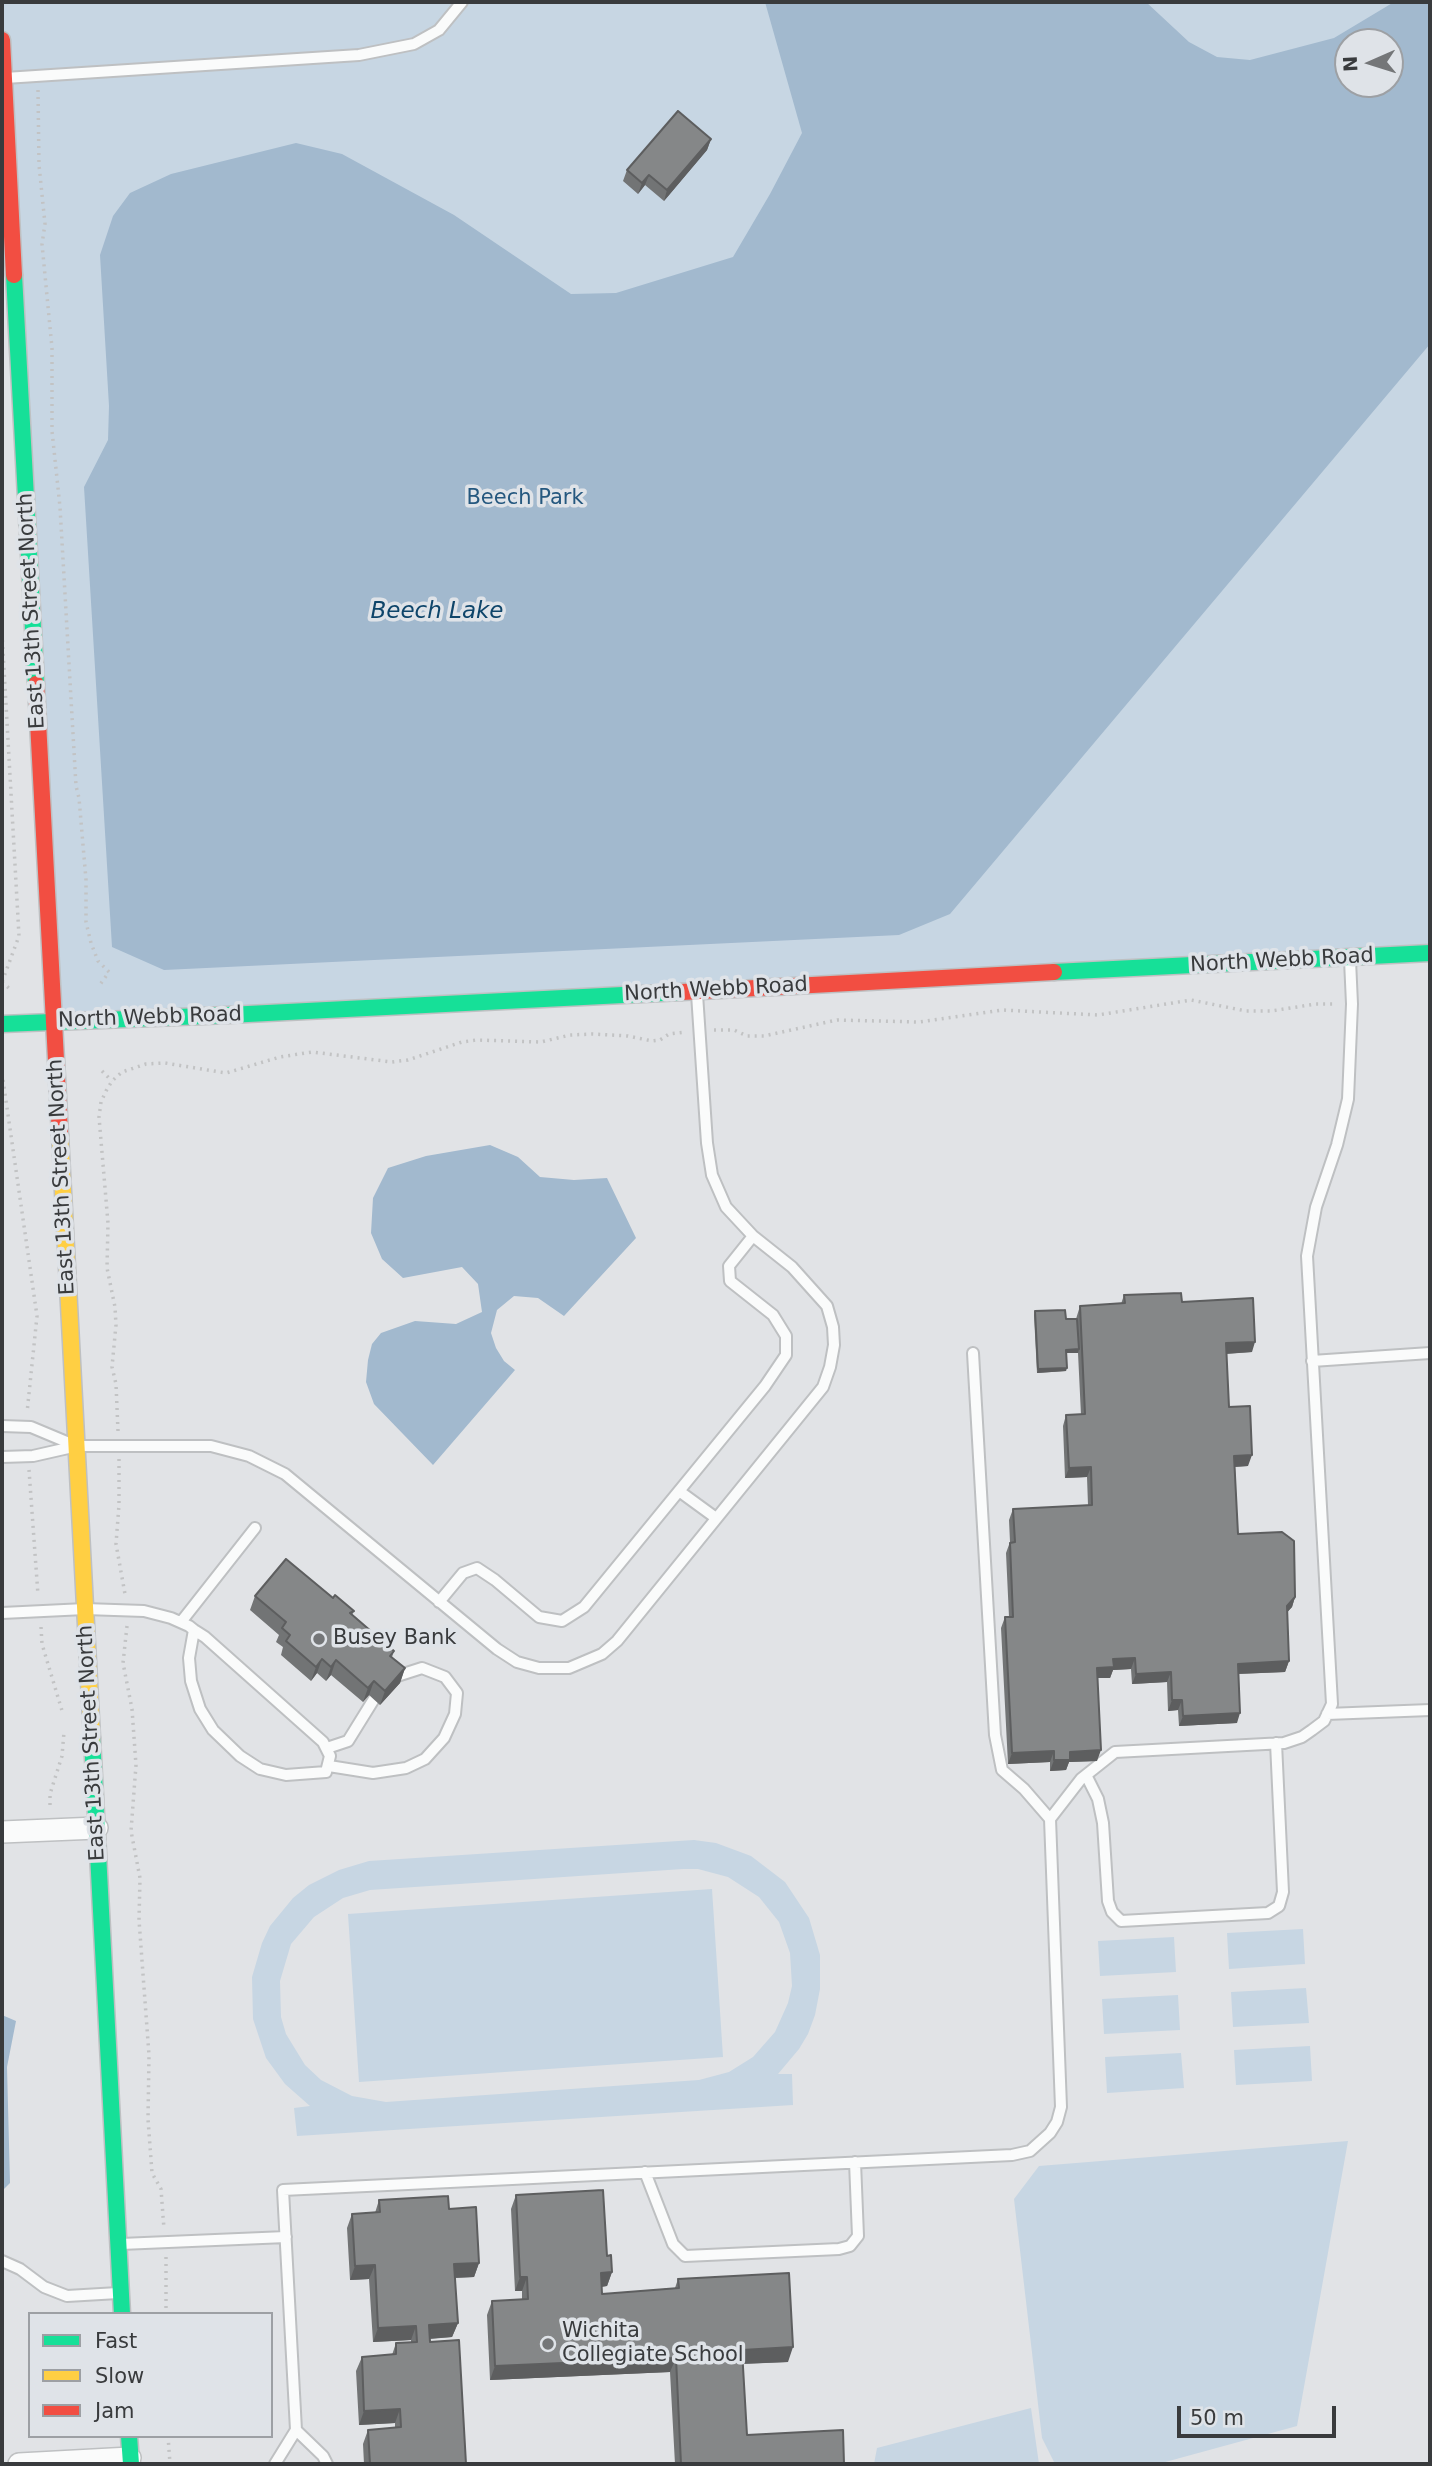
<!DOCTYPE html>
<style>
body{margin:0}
#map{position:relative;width:1432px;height:2466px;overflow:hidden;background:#e1e3e6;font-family:"DejaVu Sans",sans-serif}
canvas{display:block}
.frame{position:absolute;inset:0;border:4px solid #393b3d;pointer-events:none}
.legend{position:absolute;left:28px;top:2312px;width:245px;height:126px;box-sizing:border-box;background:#dfe3e8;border:2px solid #9da0a4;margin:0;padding:9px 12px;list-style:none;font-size:21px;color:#393b3d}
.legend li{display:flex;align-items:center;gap:14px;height:35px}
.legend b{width:35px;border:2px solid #9da0a4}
.north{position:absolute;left:1334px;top:28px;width:70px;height:70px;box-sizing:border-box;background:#dfe3e8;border:2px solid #9da0a4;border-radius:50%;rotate:267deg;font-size:19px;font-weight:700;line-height:28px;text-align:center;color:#393b3d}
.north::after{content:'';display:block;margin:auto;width:24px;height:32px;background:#747678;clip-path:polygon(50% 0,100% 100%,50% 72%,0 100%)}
.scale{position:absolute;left:1177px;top:2406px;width:159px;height:32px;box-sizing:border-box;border:4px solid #393b3d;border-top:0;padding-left:9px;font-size:21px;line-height:24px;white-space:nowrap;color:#393b3d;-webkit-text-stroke:5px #dfe3e8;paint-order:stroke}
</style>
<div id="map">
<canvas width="1432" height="2466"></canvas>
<div class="frame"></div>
<ul class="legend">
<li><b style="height:9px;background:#16e098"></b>Fast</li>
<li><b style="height:9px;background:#ffcf43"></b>Slow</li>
<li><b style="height:9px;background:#f24e42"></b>Jam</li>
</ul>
<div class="north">N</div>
<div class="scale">50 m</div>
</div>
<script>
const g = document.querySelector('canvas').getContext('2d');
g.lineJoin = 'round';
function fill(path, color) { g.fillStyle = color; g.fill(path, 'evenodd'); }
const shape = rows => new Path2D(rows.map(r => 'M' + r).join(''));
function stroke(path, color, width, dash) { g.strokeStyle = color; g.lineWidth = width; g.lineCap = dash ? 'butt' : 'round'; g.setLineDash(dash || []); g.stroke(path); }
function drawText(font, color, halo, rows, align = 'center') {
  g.font = font + ' "DejaVu Sans",sans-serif'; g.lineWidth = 7; g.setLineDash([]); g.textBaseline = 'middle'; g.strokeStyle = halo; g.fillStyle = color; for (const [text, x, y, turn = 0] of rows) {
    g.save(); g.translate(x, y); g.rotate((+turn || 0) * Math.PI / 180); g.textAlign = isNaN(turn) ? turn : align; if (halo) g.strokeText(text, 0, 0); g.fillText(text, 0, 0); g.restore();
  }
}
fill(shape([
 [2,2,1430,2,1430,950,54,1022,2,45],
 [1348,42,1390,42,1390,84,1348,84],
 [694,1840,716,1843,751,1856,785,1882,809,1918,820,1955,820,1989,815,2015,808,2034,799,2049,778,2074,792,2074,793,2105,297,2136,294,2108,310,2106,285,2084,266,2058,253,2019,252,1977,262,1943,270,1926,293,1898,309,1885,339,1870,369,1861],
 [683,1869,698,1869,728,1877,759,1897,779,1922,790,1953,792,1986,788,2003,775,2032,753,2057,729,2072,699,2080,386,2102,352,2096,321,2080,305,2065,286,2034,281,2017,280,1981,291,1944,314,1917,343,1898,370,1890],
 [712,1889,723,2057,359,2082,348,1914],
 [1303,1929,1305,1964,1229,1969,1227,1933],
 [1174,1937,1176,1972,1100,1976,1098,1941],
 [1306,1988,1309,2023,1233,2027,1231,1992],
 [1178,1995,1180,2030,1104,2034,1102,1999],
 [1310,2046,1312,2081,1236,2085,1234,2050],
 [1181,2053,1184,2088,1107,2093,1105,2057],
 [1348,2141,1297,2426,1158,2464,1055,2464,1042,2438,1014,2199,1039,2166],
 [1031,2408,1039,2464,874,2464,877,2448]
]), '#c7d6e3');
fill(shape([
 [765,2,1146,2,1189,42,1217,57,1250,60,1334,38,1394,2,1430,2,1430,344,950,914,899,935,164,970,112,947,84,487,108,440,109,406,100,255,113,216,130,193,171,174,296,143,342,154,454,215,571,294,616,293,733,257,770,194,802,133],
 [1348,42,1390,42,1390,84,1348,84],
 [490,1145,518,1157,540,1177,574,1180,607,1178,636,1238,564,1316,538,1298,514,1296,497,1310,491,1333,496,1348,504,1361,515,1370,433,1465,374,1404,366,1382,368,1360,372,1344,381,1333,415,1321,456,1324,482,1312,478,1284,462,1267,403,1278,382,1259,371,1233,373,1198,388,1168,426,1156],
 [2,2015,16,2021,7,2067,10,2183,2,2191]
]), '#a2b9ce');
const lane = shape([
 [5,78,359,55,414,44,439,30,462,2],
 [973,1353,995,1735,1002,1770,1024,1789,1050,1819],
 [1312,1361,1430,1353],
 [2,1426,31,1427,74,1445],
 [2,1457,33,1456,77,1446,211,1446,249,1456,285,1474,497,1649,517,1662,539,1668,569,1668,602,1654,617,1641,823,1387,830,1367,834,1345,833,1327,827,1306,792,1267,753,1236,726,1207,712,1175,707,1143,697,994],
 [679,1491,716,1518],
 [439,1602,463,1573,477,1568,495,1580,539,1617,562,1621,584,1607,765,1386,786,1355,786,1336,773,1315,730,1281,729,1266,753,1236],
 [2,1613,85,1609,144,1611,171,1618,189,1626,194,1630,205,1637,323,1742,330,1756,326,1772,286,1775,260,1769,240,1756,213,1730,200,1709,191,1681,189,1658,194,1630],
 [181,1622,255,1528],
 [1327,1714,1430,1710],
 [327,1748,348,1741,374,1699,394,1677,422,1668,445,1677,457,1693,455,1714,444,1738,425,1759,406,1768,373,1773,329,1766],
 [1086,1775,1098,1799,1103,1823,1108,1901,1112,1912,1121,1921,1268,1913,1279,1906,1283,1892,1276,1743],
 [645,2172,673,2244,685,2256,839,2249,850,2246,858,2236,855,2162],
 [121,2244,286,2237],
 [2,2261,20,2269,44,2287,67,2296,118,2293],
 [296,2430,323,2456,327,2464],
 [275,2464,296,2430,283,2190,1012,2155,1030,2151,1050,2133,1057,2122,1061,2107,1050,1819,1081,1779,1115,1752,1284,1743,1302,1737,1312,1730,1324,1721,1332,1704,1307,1256,1316,1207,1337,1145,1348,1099,1352,1004,1350,960]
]);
const street = shape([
 [2,1832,97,1828],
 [19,2464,130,2458]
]);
const fast = shape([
 [14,275,36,684],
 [1054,972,1430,953],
 [2,1024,228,1015,682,992],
 [92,1738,122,2314],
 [129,2436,131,2464]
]);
const slow = shape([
 [60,1135,92,1738]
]);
const jam = shape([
 [2,40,14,275],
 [36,684,60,1135],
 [682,992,1054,972]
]);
stroke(lane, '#bec0c2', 14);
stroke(street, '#bec0c2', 24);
stroke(fast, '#bec0c2', 19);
stroke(slow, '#bec0c2', 19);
stroke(jam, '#bec0c2', 19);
stroke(shape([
 [38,90,39,165,45,224,42,244,52,348,52,431,60,507,76,786,79,798,86,880,86,922,91,943,98,961,109,972,99,986],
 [2,633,19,936,2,982],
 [2,982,11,990],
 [714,1030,734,1030,747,1036,764,1036,837,1020,919,1022,1002,1010,1098,1015,1191,1000,1246,1011,1271,1011,1316,1004,1336,1004],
 [102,1071,112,1081],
 [2,1073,37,1316,27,1413],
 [118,1431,116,1384,112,1367,116,1325,115,1307,107,1268,108,1223,99,1117,101,1102,106,1091,112,1081,122,1072,146,1064,165,1063,226,1073,280,1057,312,1052,392,1062,408,1060,462,1042,476,1040,541,1042,570,1035,593,1034,628,1036,652,1041,660,1040,669,1034,685,1032],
 [119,1459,119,1505,116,1544,125,1594],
 [29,1470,38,1595],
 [127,1626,123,1663,132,1709,136,1765,131,1831,140,1878,139,1920,149,2055,148,2119,152,2173,161,2189,164,2229],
 [41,1627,42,1644,63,1714],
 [50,1805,50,1794,62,1756,64,1732],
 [166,2257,166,2314],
 [168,2436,170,2464]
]), '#c2c3c4', 3.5, [2, 5]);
stroke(lane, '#fafbfb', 10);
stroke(street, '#fafbfb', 21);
stroke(fast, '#16e098', 16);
stroke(slow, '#ffcf43', 16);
stroke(jam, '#f24e42', 16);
fill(shape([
 [711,139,707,150,664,201,645,185,638,194,623,181,627,170],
 [1124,1295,1182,1302,1252,1352,1226,1354,1229,1407,1248,1466,1235,1467,1238,1534,1295,1597,1292,1607,1287,1612,1289,1661,1285,1672,1238,1674,1237,1723,1179,1726,1178,1710,1168,1711,1167,1682,1132,1684,1131,1669,1113,1670,1110,1678,1098,1678,1097,1761,1069,1762,1066,1770,1050,1771,1050,1762,1008,1764,1001,1628,1005,1617,1009,1617,1006,1553,1010,1542,1009,1520,1013,1509,1088,1505,1087,1477,1065,1478,1063,1426,1066,1415,1081,1415,1078,1353,1067,1353,1066,1371,1037,1373,1034,1315,1035,1311,1066,1319,1076,1319,1080,1306,1121,1304],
 [255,1596,333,1598,354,1611,352,1615,394,1651,392,1657,405,1668,400,1683,380,1705,369,1695,363,1702,331,1675,326,1681,317,1673,311,1681,281,1655,283,1647,276,1642,279,1635,250,1610],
 [516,2195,607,2256,612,2272,607,2286,602,2287,602,2294,675,2288,678,2279,788,2362,743,2364,747,2435,844,2464,675,2464,670,2372,490,2380,487,2315,492,2301,522,2299,522,2291,515,2291,511,2209],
 [379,2200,449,2209,479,2263,474,2277,455,2278,458,2323,452,2337,430,2339,466,2464,364,2464,363,2444,368,2430,395,2428,395,2423,359,2425,356,2371,362,2357,392,2355,396,2343,411,2342,411,2340,373,2342,369,2279,350,2280,347,2228,352,2214,375,2213]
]), '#727475');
fill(shape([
 [711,139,707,150,664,201,667,190],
 [649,175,645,185,638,194,642,183],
 [1255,1342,1252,1352,1222,1354,1226,1343],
 [1079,1349,1078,1353,1065,1353,1066,1350],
 [1067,1368,1066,1371,1037,1373,1038,1369],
 [1252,1455,1248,1466,1231,1467,1234,1456],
 [1091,1467,1087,1477,1065,1478,1069,1468],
 [1295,1597,1292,1607,1283,1617,1287,1606],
 [1135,1658,1131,1669,1113,1670,1110,1678,1093,1678,1097,1668,1113,1659],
 [322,1659,317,1673,311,1681,316,1667],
 [336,1660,331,1675,326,1681,331,1667],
 [1289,1661,1285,1672,1234,1674,1238,1664],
 [405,1668,400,1683,380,1705,385,1691],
 [1171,1672,1167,1682,1132,1684,1136,1674],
 [374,1681,369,1695,363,1702,368,1688],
 [1172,1700,1182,1700,1178,1710,1168,1711],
 [1240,1713,1237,1723,1179,1726,1183,1716],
 [1101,1750,1097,1761,1069,1762,1066,1770,1050,1771,1054,1760,1070,1752],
 [1054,1751,1050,1762,1008,1764,1012,1753],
 [479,2263,474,2277,449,2278,454,2264],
 [375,2265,369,2279,350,2280,355,2266],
 [612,2272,607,2286,596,2287,601,2273],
 [520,2277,527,2277,522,2291,515,2291],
 [458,2323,452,2337,424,2339,429,2325],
 [416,2326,411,2340,373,2342,378,2328],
 [793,2347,788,2362,737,2364,742,2350],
 [676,2358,670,2372,490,2380,495,2366],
 [400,2409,395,2423,359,2425,364,2411]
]), '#5d5e5f');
const building = shape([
 [678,111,711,139,667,190,649,175,642,183,627,170,678,111],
 [1181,1293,1182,1302,1253,1298,1255,1342,1226,1343,1229,1407,1250,1406,1252,1455,1234,1456,1238,1534,1282,1532,1294,1541,1295,1597,1287,1606,1289,1661,1238,1664,1240,1713,1183,1716,1182,1700,1172,1700,1171,1672,1136,1674,1135,1658,1113,1659,1114,1667,1097,1668,1101,1750,1070,1752,1070,1760,1054,1760,1054,1751,1012,1753,1005,1617,1013,1617,1010,1543,1015,1542,1013,1509,1092,1505,1091,1467,1069,1468,1066,1415,1085,1414,1080,1306,1125,1303,1124,1295,1181,1293],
 [1065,1310,1066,1319,1077,1319,1079,1349,1066,1350,1067,1368,1038,1369,1035,1311,1065,1310],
 [286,1559,333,1598,335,1595,354,1611,350,1613,394,1651,390,1656,405,1668,385,1691,374,1681,368,1688,336,1660,331,1667,322,1659,316,1667,286,1641,290,1635,282,1628,286,1622,255,1596,286,1559],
 [603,2190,607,2256,611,2255,612,2272,601,2273,602,2294,679,2288,678,2279,789,2273,793,2347,742,2350,747,2435,843,2430,844,2464,681,2464,676,2358,495,2366,492,2301,528,2299,527,2277,520,2277,516,2195,603,2190],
 [448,2196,449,2209,476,2207,479,2263,454,2264,458,2323,429,2325,430,2342,459,2340,466,2464,370,2464,368,2430,401,2427,400,2409,364,2411,362,2357,396,2354,396,2343,417,2342,416,2326,378,2328,375,2265,355,2266,352,2214,380,2212,379,2200,448,2196]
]);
fill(building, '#858788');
stroke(building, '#5d5e5f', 2);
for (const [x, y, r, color] of [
 [319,1639,7,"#747678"],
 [548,2344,7,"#747678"]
]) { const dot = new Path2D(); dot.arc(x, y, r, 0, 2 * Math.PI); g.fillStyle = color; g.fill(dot); stroke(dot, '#dfe3e8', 2.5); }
drawText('21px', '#25587f', '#dfe3e8', [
 ["Beech Park",525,499]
]);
drawText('21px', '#393b3d', '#dfe3e8', [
 ["East 13th Street North",32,611,-93],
 ["North Webb Road",1282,961,-3],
 ["North Webb Road",716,990,-3],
 ["North Webb Road",150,1018,-2],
 ["East 13th Street North",62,1177,-93],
 ["East 13th Street North",92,1743,-93]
]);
drawText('21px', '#393b3d', '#dfe3e8', [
 ["Busey Bank",333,1639],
 ["Wichita",562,2332],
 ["Collegiate School",562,2356]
], 'left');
drawText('italic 23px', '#0e456a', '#dfe3e8', [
 ["Beech Lake",437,612]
]);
</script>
